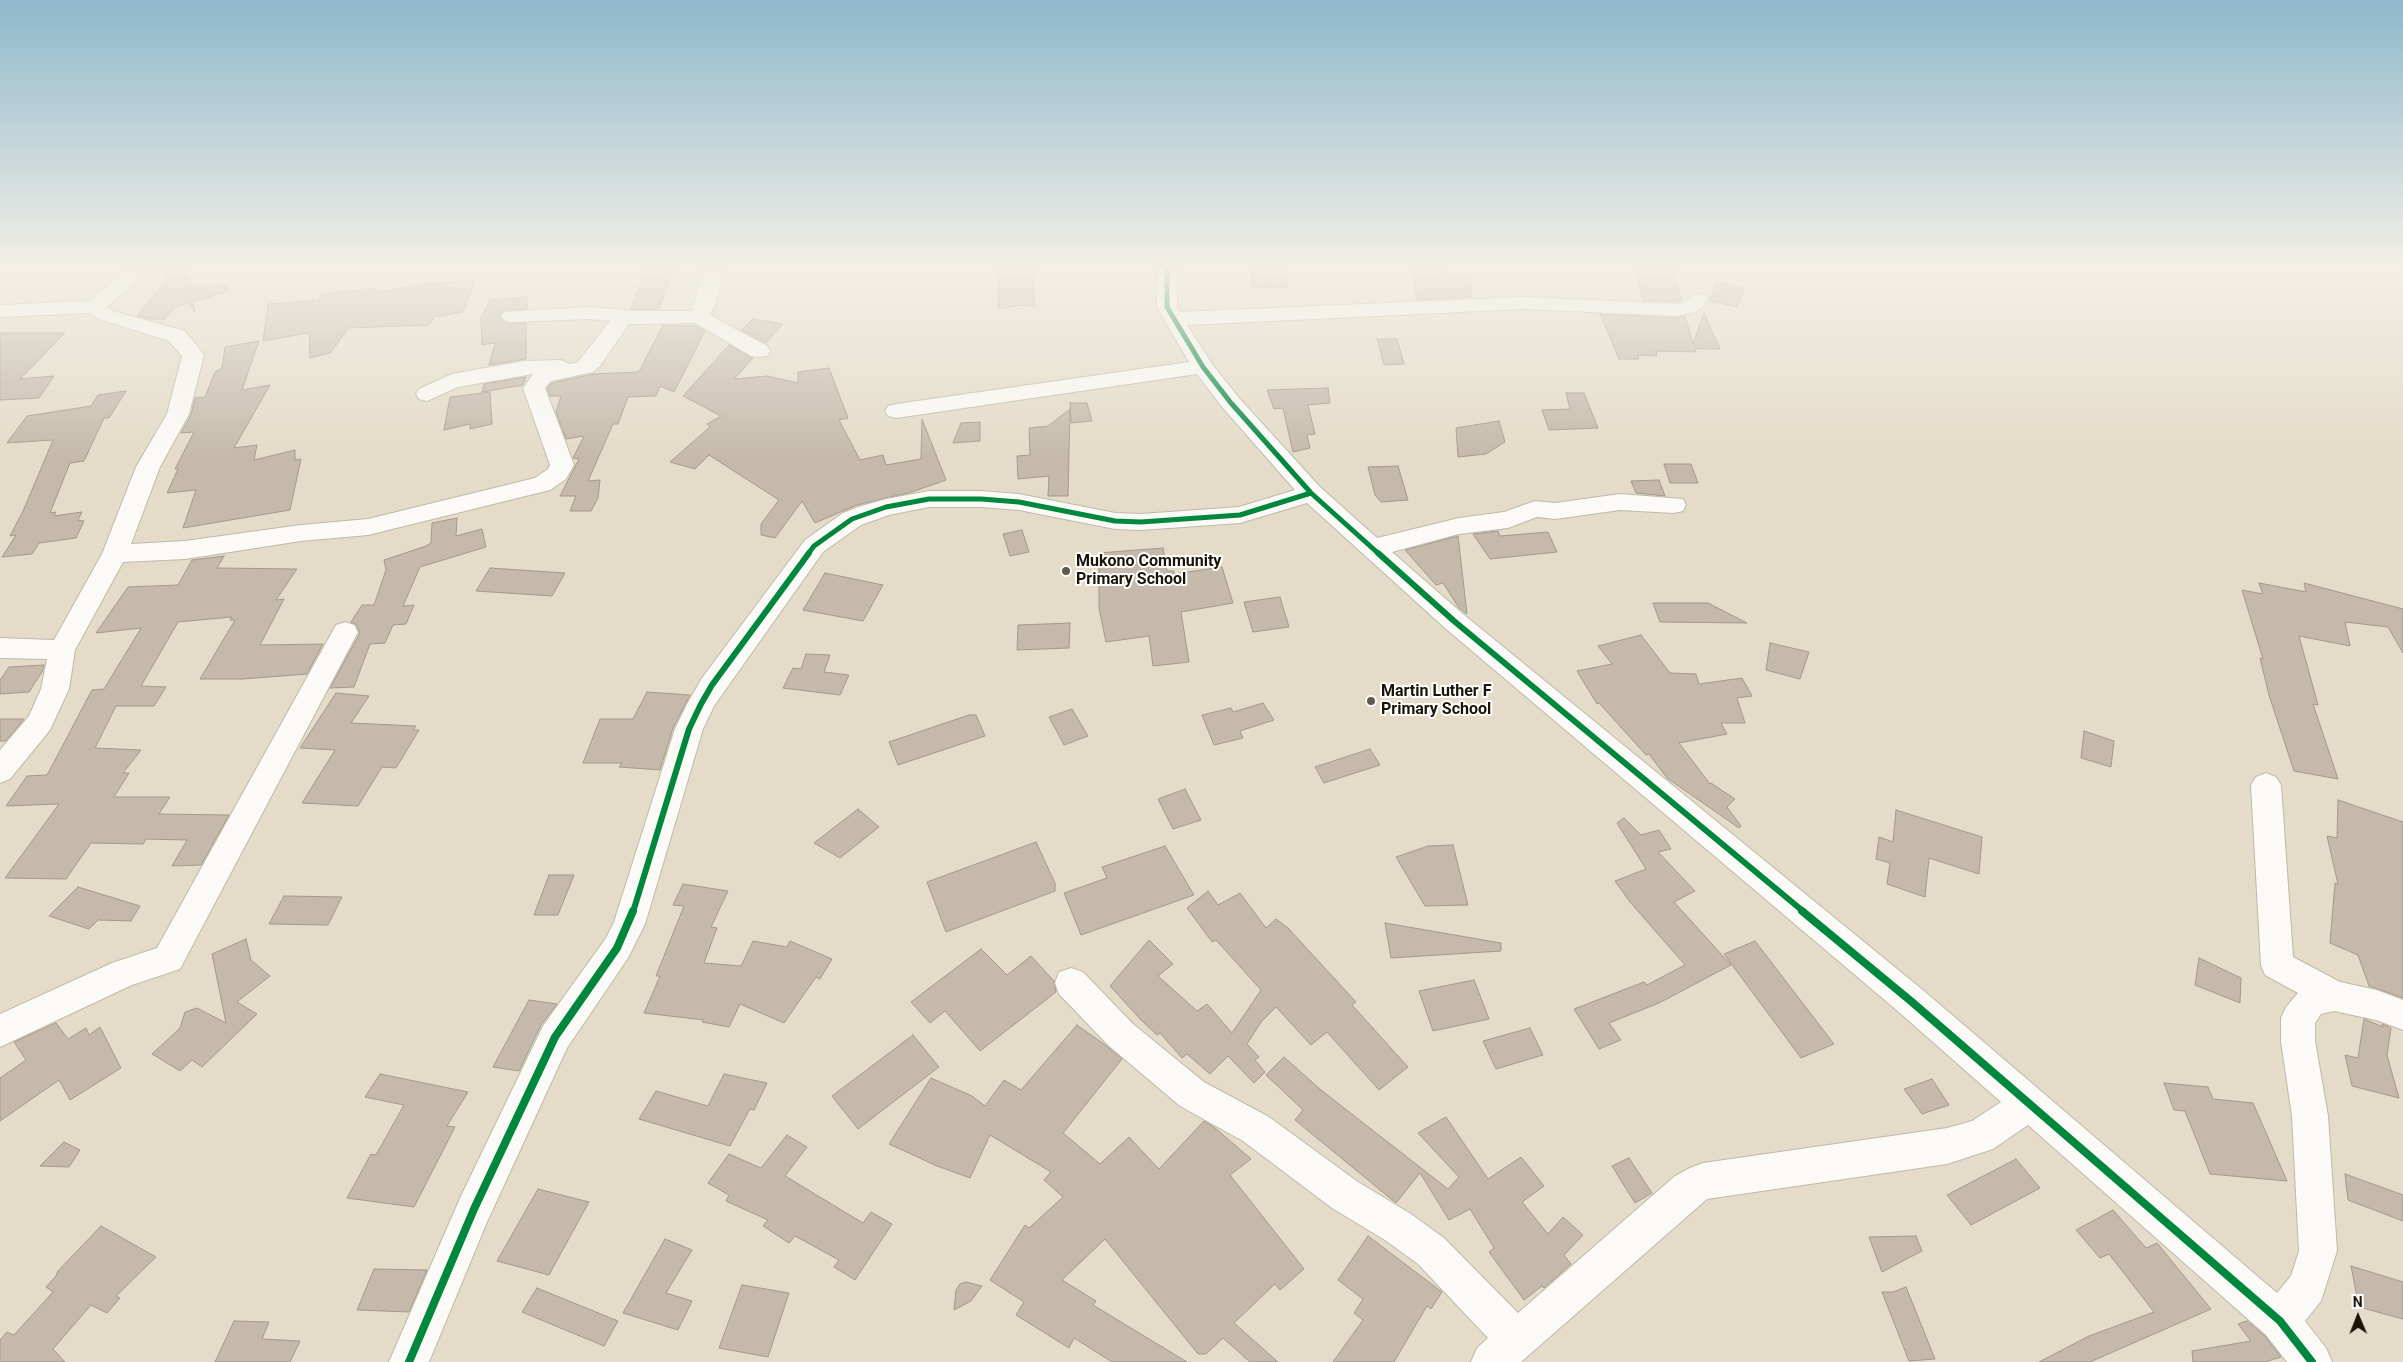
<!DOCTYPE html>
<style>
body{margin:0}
#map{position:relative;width:2403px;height:1362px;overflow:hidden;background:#e4dcc8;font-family:Roboto,sans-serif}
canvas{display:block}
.north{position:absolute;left:2333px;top:1292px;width:50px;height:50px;-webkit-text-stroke:4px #fff;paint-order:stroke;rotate:359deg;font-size:14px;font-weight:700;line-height:20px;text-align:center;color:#1a1408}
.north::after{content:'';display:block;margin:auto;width:18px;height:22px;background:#1a1408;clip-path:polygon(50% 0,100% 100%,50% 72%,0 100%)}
</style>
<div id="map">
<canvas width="2403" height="1362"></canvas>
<div class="north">N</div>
</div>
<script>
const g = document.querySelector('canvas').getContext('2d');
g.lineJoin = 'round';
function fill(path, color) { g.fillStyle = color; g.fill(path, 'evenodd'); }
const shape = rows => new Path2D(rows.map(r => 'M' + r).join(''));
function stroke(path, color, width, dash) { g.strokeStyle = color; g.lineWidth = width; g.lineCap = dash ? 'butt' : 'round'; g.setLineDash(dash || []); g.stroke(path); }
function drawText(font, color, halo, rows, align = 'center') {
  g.font = font + ' Roboto,sans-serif'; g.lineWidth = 4; g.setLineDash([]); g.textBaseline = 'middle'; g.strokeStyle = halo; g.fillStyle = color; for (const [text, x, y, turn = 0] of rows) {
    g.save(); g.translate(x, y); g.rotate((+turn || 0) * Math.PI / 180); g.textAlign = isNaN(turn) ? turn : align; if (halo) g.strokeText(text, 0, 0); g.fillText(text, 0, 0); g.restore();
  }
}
const building = shape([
 [160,268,188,268,191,286,228,284,229,291,193,302,195,312,188,303,174,308,165,319,150,319,137,316,168,278,160,268],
 [646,268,674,268,659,309,631,309,646,268],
 [997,268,1032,268,1035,307,1019,305,999,309,997,268],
 [1251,268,1286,268,1288,288,1252,287,1251,268],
 [1413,268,1447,268,1448,276,1470,276,1472,297,1417,300,1413,268],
 [1635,268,1673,268,1682,301,1644,301,1635,268],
 [475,280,463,312,434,317,429,325,349,328,330,353,310,358,309,333,263,341,268,304,319,300,321,294,377,288,375,292,424,284,475,280],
 [1716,281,1745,288,1737,307,1710,301,1716,281],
 [527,297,527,309,504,310,499,316,502,321,510,324,526,323,526,359,489,365,495,343,482,345,481,319,490,300,527,297],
 [1704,313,1720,349,1695,349,1696,352,1656,351,1657,356,1638,355,1639,359,1619,359,1600,314,1676,318,1685,316,1693,344,1704,313],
 [753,319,783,324,766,343,742,330,753,319],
 [663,325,696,326,705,331,674,392,660,386,656,396,628,397,618,424,613,424,588,481,600,480,598,498,591,511,570,511,576,496,560,496,579,459,573,458,584,436,566,439,556,412,561,396,550,396,547,388,552,383,593,374,639,372,663,325],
 [0,333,65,333,20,379,54,376,39,398,0,400,0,333],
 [1377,339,1397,339,1404,364,1384,365,1377,339],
 [259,341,242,390,270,385,234,448,257,445,254,460,295,450,295,460,301,459,290,510,183,528,196,490,167,493,178,469,175,469,194,432,181,433,191,415,195,398,205,397,215,372,222,368,225,347,259,341],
 [729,345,753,358,734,379,767,376,798,383,798,372,829,368,848,418,839,420,860,460,883,455,886,465,921,459,922,419,946,480,912,492,857,505,815,523,802,501,775,538,761,535,761,524,779,500,709,455,695,469,670,462,710,427,707,424,721,416,683,396,729,345],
 [526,377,523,385,482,392,484,384,526,377],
 [1328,388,1330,403,1308,405,1315,434,1307,435,1310,448,1293,452,1283,408,1274,409,1267,390,1328,388],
 [126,391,109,418,104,418,84,461,70,463,50,513,56,512,54,516,82,512,78,520,84,521,76,538,39,543,32,554,2,557,16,535,10,536,23,511,53,440,7,443,27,416,91,406,98,395,126,391],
 [490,392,492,424,470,429,470,424,444,430,450,397,490,392],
 [1566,393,1584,393,1598,428,1549,430,1542,410,1570,409,1566,393],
 [1070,403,1087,403,1092,421,1071,423,1070,403],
 [1070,409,1068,496,1048,496,1049,476,1018,479,1017,456,1030,455,1029,428,1048,426,1070,409],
 [1499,421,1505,442,1486,454,1458,457,1456,428,1499,421],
 [980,422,980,441,953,443,961,423,980,422],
 [1664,464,1691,464,1698,483,1670,483,1664,464],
 [1398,466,1408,500,1381,502,1375,495,1368,467,1398,466],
 [1659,480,1665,496,1636,493,1631,481,1659,480],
 [457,518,456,536,482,529,486,547,420,567,403,606,414,605,406,624,393,625,385,643,370,644,354,687,330,688,360,633,356,624,351,622,362,605,374,605,386,570,384,560,426,546,431,543,432,523,457,518],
 [1022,530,1029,552,1010,556,1003,534,1022,530],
 [1498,531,1500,536,1548,532,1557,552,1490,559,1473,534,1498,531],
 [1458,536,1467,614,1459,608,1443,583,1436,585,1405,550,1458,536],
 [1163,548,1167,571,1174,571,1174,574,1222,567,1233,603,1181,612,1189,662,1153,666,1149,636,1106,642,1099,608,1099,553,1163,548],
 [224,556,217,568,297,569,276,600,284,599,260,645,323,644,307,674,243,679,200,679,235,620,230,620,232,617,178,622,141,686,166,687,154,706,116,706,95,748,141,750,123,773,129,773,114,797,170,797,159,814,229,815,201,865,172,866,187,840,146,839,143,844,91,843,66,879,5,878,59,804,6,806,27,776,47,775,92,690,104,689,141,628,96,633,128,587,178,585,192,560,224,556],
 [490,568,565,573,552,596,476,591,490,568],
 [825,573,883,585,863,621,803,610,825,573],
 [2259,583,2306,592,2304,583,2403,609,2403,653,2388,627,2345,622,2350,646,2299,636,2318,705,2313,704,2338,779,2294,771,2269,695,2260,658,2263,659,2242,590,2263,594,2259,583],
 [1280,597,1289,627,1253,632,1244,602,1280,597],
 [1653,603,1708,603,1747,623,1660,622,1653,603],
 [1070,623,1069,648,1017,650,1018,625,1070,623],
 [1641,635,1670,673,1696,674,1699,684,1742,678,1752,696,1737,698,1745,723,1721,723,1727,734,1679,743,1710,784,1711,783,1735,799,1727,807,1741,826,1739,828,1667,778,1649,754,1646,755,1599,703,1597,704,1577,671,1612,664,1598,646,1641,635],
 [1770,643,1809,652,1800,679,1766,670,1770,643],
 [806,654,830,655,824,672,849,675,840,695,783,688,793,668,801,669,806,654],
 [44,665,42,672,29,692,0,694,0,680,9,667,44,665],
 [647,692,690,695,673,728,660,770,619,767,622,763,583,763,600,719,633,719,647,692],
 [336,693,369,696,351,723,416,726,413,730,419,730,396,768,382,767,358,806,302,803,335,750,300,748,336,693],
 [1263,703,1274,720,1240,731,1243,738,1214,745,1202,715,1231,708,1233,712,1263,703],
 [1072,709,1088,736,1064,745,1049,717,1072,709],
 [969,715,976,715,985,736,898,765,889,742,969,715],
 [0,719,24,719,6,741,0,741,0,719],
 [2084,731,2114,741,2111,767,2081,758,2084,731],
 [1370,749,1380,765,1324,783,1315,767,1370,749],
 [1185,789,1201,820,1173,829,1158,799,1185,789],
 [2338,800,2403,822,2403,998,2369,986,2358,955,2330,943,2335,883,2338,884,2327,836,2337,838,2338,800],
 [858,809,879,827,840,858,814,843,858,809],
 [1896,810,1982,837,1979,874,1929,858,1925,897,1887,884,1890,863,1876,859,1879,837,1893,842,1896,810],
 [1624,818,1641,835,1659,830,1671,849,1658,852,1695,891,1674,902,1731,965,1659,1003,1609,1023,1621,1040,1599,1049,1574,1009,1644,982,1647,985,1685,965,1630,902,1615,881,1646,869,1617,823,1624,818],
 [1036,842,1055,883,1055,891,946,932,927,882,1036,842],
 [1453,845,1468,905,1425,906,1396,857,1428,846,1453,845],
 [1165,846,1194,895,1081,935,1064,893,1107,878,1102,867,1165,846],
 [549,875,574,875,558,915,534,915,549,875],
 [683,884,728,891,711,927,717,928,704,963,741,966,753,941,787,947,790,941,832,959,820,979,816,977,784,1023,740,1004,729,1027,702,1022,704,1020,644,1013,660,976,656,976,684,906,673,905,683,884],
 [78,887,140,906,131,921,98,920,89,929,49,916,78,887],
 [1208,891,1218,905,1240,893,1266,928,1276,919,1288,928,1356,1002,1352,1005,1408,1067,1379,1090,1327,1032,1311,1045,1276,1007,1261,1022,1247,1044,1259,1057,1255,1060,1265,1072,1254,1083,1228,1056,1210,1074,1187,1054,1182,1058,1160,1033,1157,1035,1141,1020,1110,986,1149,940,1173,964,1158,976,1197,1011,1207,1004,1232,1033,1261,990,1216,940,1212,942,1187,908,1208,891],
 [284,896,342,897,328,925,269,924,284,896],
 [1385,923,1501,943,1501,951,1391,958,1385,923],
 [246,939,251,960,270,976,237,1002,257,1014,202,1067,192,1060,180,1071,152,1054,180,1028,185,1012,197,1008,226,1023,212,954,246,939],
 [1755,941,1834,1044,1801,1058,1724,954,1755,941],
 [981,949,1007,975,1031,956,1054,981,1056,992,980,1051,945,1011,930,1023,911,1002,981,949],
 [2199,958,2241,978,2240,1003,2195,985,2199,958],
 [1474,980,1489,1019,1433,1031,1419,991,1474,980],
 [529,1000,557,1004,541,1025,519,1071,493,1067,529,1000],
 [2364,1019,2383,1027,2382,1024,2391,1028,2387,1055,2399,1098,2352,1086,2345,1055,2358,1058,2364,1019],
 [56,1023,68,1039,86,1028,89,1035,100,1027,121,1068,70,1100,59,1080,0,1121,0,1078,26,1060,14,1042,56,1023],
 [1077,1025,1104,1044,1122,1059,1063,1133,1100,1164,1129,1137,1159,1169,1204,1121,1215,1128,1251,1159,1230,1175,1304,1269,1280,1290,1275,1284,1234,1323,1278,1362,1250,1362,1223,1338,1206,1354,1198,1354,1105,1239,1062,1280,1096,1301,1093,1305,1187,1362,1112,1362,1074,1338,1069,1348,1016,1315,1024,1302,990,1280,1025,1225,1029,1228,1063,1197,1044,1180,1051,1172,990,1135,970,1178,937,1166,889,1144,931,1078,972,1096,985,1106,1004,1080,1021,1090,1077,1025],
 [1530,1028,1543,1055,1496,1069,1483,1041,1530,1028],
 [913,1035,939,1067,858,1129,832,1096,913,1035],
 [1284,1057,1321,1090,1448,1189,1459,1177,1418,1133,1446,1117,1488,1179,1521,1157,1544,1186,1522,1202,1548,1234,1563,1217,1583,1235,1564,1255,1571,1264,1544,1288,1542,1286,1524,1300,1489,1252,1494,1248,1470,1209,1449,1220,1420,1173,1396,1203,1295,1120,1303,1110,1266,1075,1284,1057],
 [380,1074,468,1092,447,1126,455,1127,414,1207,347,1198,371,1154,376,1155,404,1105,365,1097,380,1074],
 [724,1074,767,1083,754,1110,750,1109,730,1146,639,1119,656,1091,708,1106,724,1074],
 [1932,1079,1949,1105,1922,1114,1904,1089,1932,1079],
 [2164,1083,2208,1087,2213,1099,2253,1103,2287,1181,2210,1174,2185,1111,2174,1110,2164,1083],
 [787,1135,807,1147,785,1176,863,1223,871,1212,892,1224,855,1280,834,1267,839,1260,795,1236,789,1243,763,1226,768,1220,726,1201,729,1195,708,1183,729,1154,761,1168,787,1135],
 [64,1142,80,1150,69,1167,40,1166,64,1142],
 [1629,1158,1652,1193,1635,1203,1612,1166,1629,1158],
 [2016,1159,2040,1188,1971,1225,1947,1195,2016,1159],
 [2345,1174,2403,1195,2403,1221,2348,1200,2345,1174],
 [538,1189,589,1202,549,1275,497,1261,538,1189],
 [2113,1210,2146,1248,2157,1243,2211,1309,2090,1362,2039,1362,2089,1336,2154,1312,2109,1254,2100,1258,2076,1230,2113,1210],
 [101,1226,156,1257,116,1296,120,1298,107,1313,91,1305,53,1349,65,1362,0,1362,0,1340,7,1332,14,1335,53,1292,46,1287,56,1276,58,1271,101,1226],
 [1368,1236,1442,1292,1431,1309,1427,1306,1394,1362,1333,1362,1363,1320,1354,1313,1363,1299,1338,1280,1368,1236],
 [1916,1236,1922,1251,1882,1272,1869,1237,1916,1236],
 [665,1239,692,1250,666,1293,692,1301,678,1330,623,1313,665,1239],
 [2351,1266,2403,1282,2403,1319,2359,1307,2351,1266],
 [374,1269,427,1270,409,1312,357,1310,374,1269],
 [966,1282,982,1286,971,1301,954,1310,956,1290,960,1284,966,1282],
 [742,1285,789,1293,768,1357,719,1348,742,1285],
 [1906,1287,1935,1359,1909,1361,1882,1292,1893,1292,1906,1287],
 [537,1288,618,1321,604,1346,522,1312,537,1288],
 [234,1321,269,1322,262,1339,300,1341,290,1362,215,1362,234,1321],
 [2247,1321,2265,1336,2281,1357,2265,1362,2193,1362,2192,1351,2251,1341,2238,1324,2247,1321]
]);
fill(building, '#c4b9aa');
stroke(building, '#a2998c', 1);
const minor = shape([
 [129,268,152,268,107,307,113,311,185,331,204,355,189,414,160,467,131,544,185,541,301,525,368,519,535,478,548,469,550,465,523,388,533,374,458,387,427,401,419,399,416,394,419,389,452,374,524,361,561,360,570,364,578,362,610,321,590,319,511,322,504,320,501,316,504,312,590,307,633,311,692,311,704,268,724,268,715,305,710,315,767,346,770,351,767,356,759,357,751,356,695,323,629,324,600,366,593,372,551,381,545,388,574,465,566,479,550,490,368,535,301,541,185,559,123,562,75,650,69,689,50,730,10,779,0,783,0,750,29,716,41,689,47,659,0,658,0,638,54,640,102,554,136,467,167,414,182,356,169,341,99,319,90,313,0,317,0,305,89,301,129,268],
 [1157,268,1177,268,1177,307,1180,312,1524,297,1676,304,1683,303,1692,296,1699,294,1706,296,1709,300,1696,312,1676,316,1524,309,1187,325,1212,364,1239,398,1320,487,1377,538,1459,518,1504,512,1535,501,1555,503,1620,494,1683,499,1686,505,1683,511,1674,513,1620,510,1555,519,1537,517,1508,528,1459,534,1392,552,1463,614,1924,991,2277,1293,2291,1276,2299,1251,2292,1116,2281,1041,2281,1018,2286,1007,2298,993,2265,975,2261,965,2251,785,2256,777,2266,773,2276,777,2281,785,2293,957,2340,982,2377,990,2403,1000,2403,1030,2376,1020,2334,1011,2321,1014,2315,1023,2315,1041,2328,1116,2337,1251,2321,1301,2305,1321,2326,1348,2332,1362,2287,1362,2266,1335,2028,1125,1993,1149,1947,1164,1707,1199,1521,1362,1471,1362,1477,1348,1488,1338,1418,1264,1385,1240,1332,1208,1243,1141,1180,1106,1109,1046,1059,994,1055,983,1059,972,1071,968,1083,972,1133,1024,1204,1082,1269,1117,1358,1182,1411,1214,1444,1238,1518,1313,1675,1176,1690,1168,1703,1163,1947,1128,1972,1121,2001,1102,1900,1013,1445,628,1307,503,1240,523,1141,530,1115,529,1019,510,981,507,929,507,889,515,861,525,823,552,714,706,703,729,645,924,628,958,567,1048,487,1222,429,1362,389,1362,461,1196,543,1026,606,938,614,922,675,729,687,704,702,678,805,540,843,513,858,507,886,499,929,491,981,491,1019,494,1115,513,1141,514,1239,507,1295,490,1223,408,1197,374,896,418,888,416,885,411,888,406,896,404,1189,362,1157,307,1157,268],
 [345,622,354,625,358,632,180,969,132,985,0,1047,0,1014,112,963,157,948,336,625,345,622]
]);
stroke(minor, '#bfb9a9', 2);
fill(minor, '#fbfaf7');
stroke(shape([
 [1167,268,1167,307,1203,367,1231,403,1311,493,1379,554],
 [808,554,814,546,852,519,886,507,929,499,981,499,1019,502,1115,521,1141,522,1240,515,1311,493]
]), '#00873e', 5);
stroke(shape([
 [1378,553,1454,621,1804,912],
 [633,912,689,729,701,704,712,685,809,553]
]), '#00873e', 6);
stroke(shape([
 [1802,911,1912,1002,2280,1321,2312,1362],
 [409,1362,474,1209,555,1037,617,948,633,911]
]), '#00873e', 8);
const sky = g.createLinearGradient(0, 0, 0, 459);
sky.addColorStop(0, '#8eb8cb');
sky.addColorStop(0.58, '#f3efe6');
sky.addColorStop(1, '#f3efe600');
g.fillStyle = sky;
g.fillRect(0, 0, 2403, 459);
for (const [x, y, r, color] of [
 [1066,571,5,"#615a4b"],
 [1371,701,5,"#615a4b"]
]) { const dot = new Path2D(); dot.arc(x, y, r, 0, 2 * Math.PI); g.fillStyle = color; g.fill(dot); stroke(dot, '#fff', 2); }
drawText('bold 16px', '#1a1408', '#fff', [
 ["Mukono Community",1076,562],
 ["Primary School",1076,580],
 ["Martin Luther F",1381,692],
 ["Primary School",1381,710]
], 'left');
</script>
